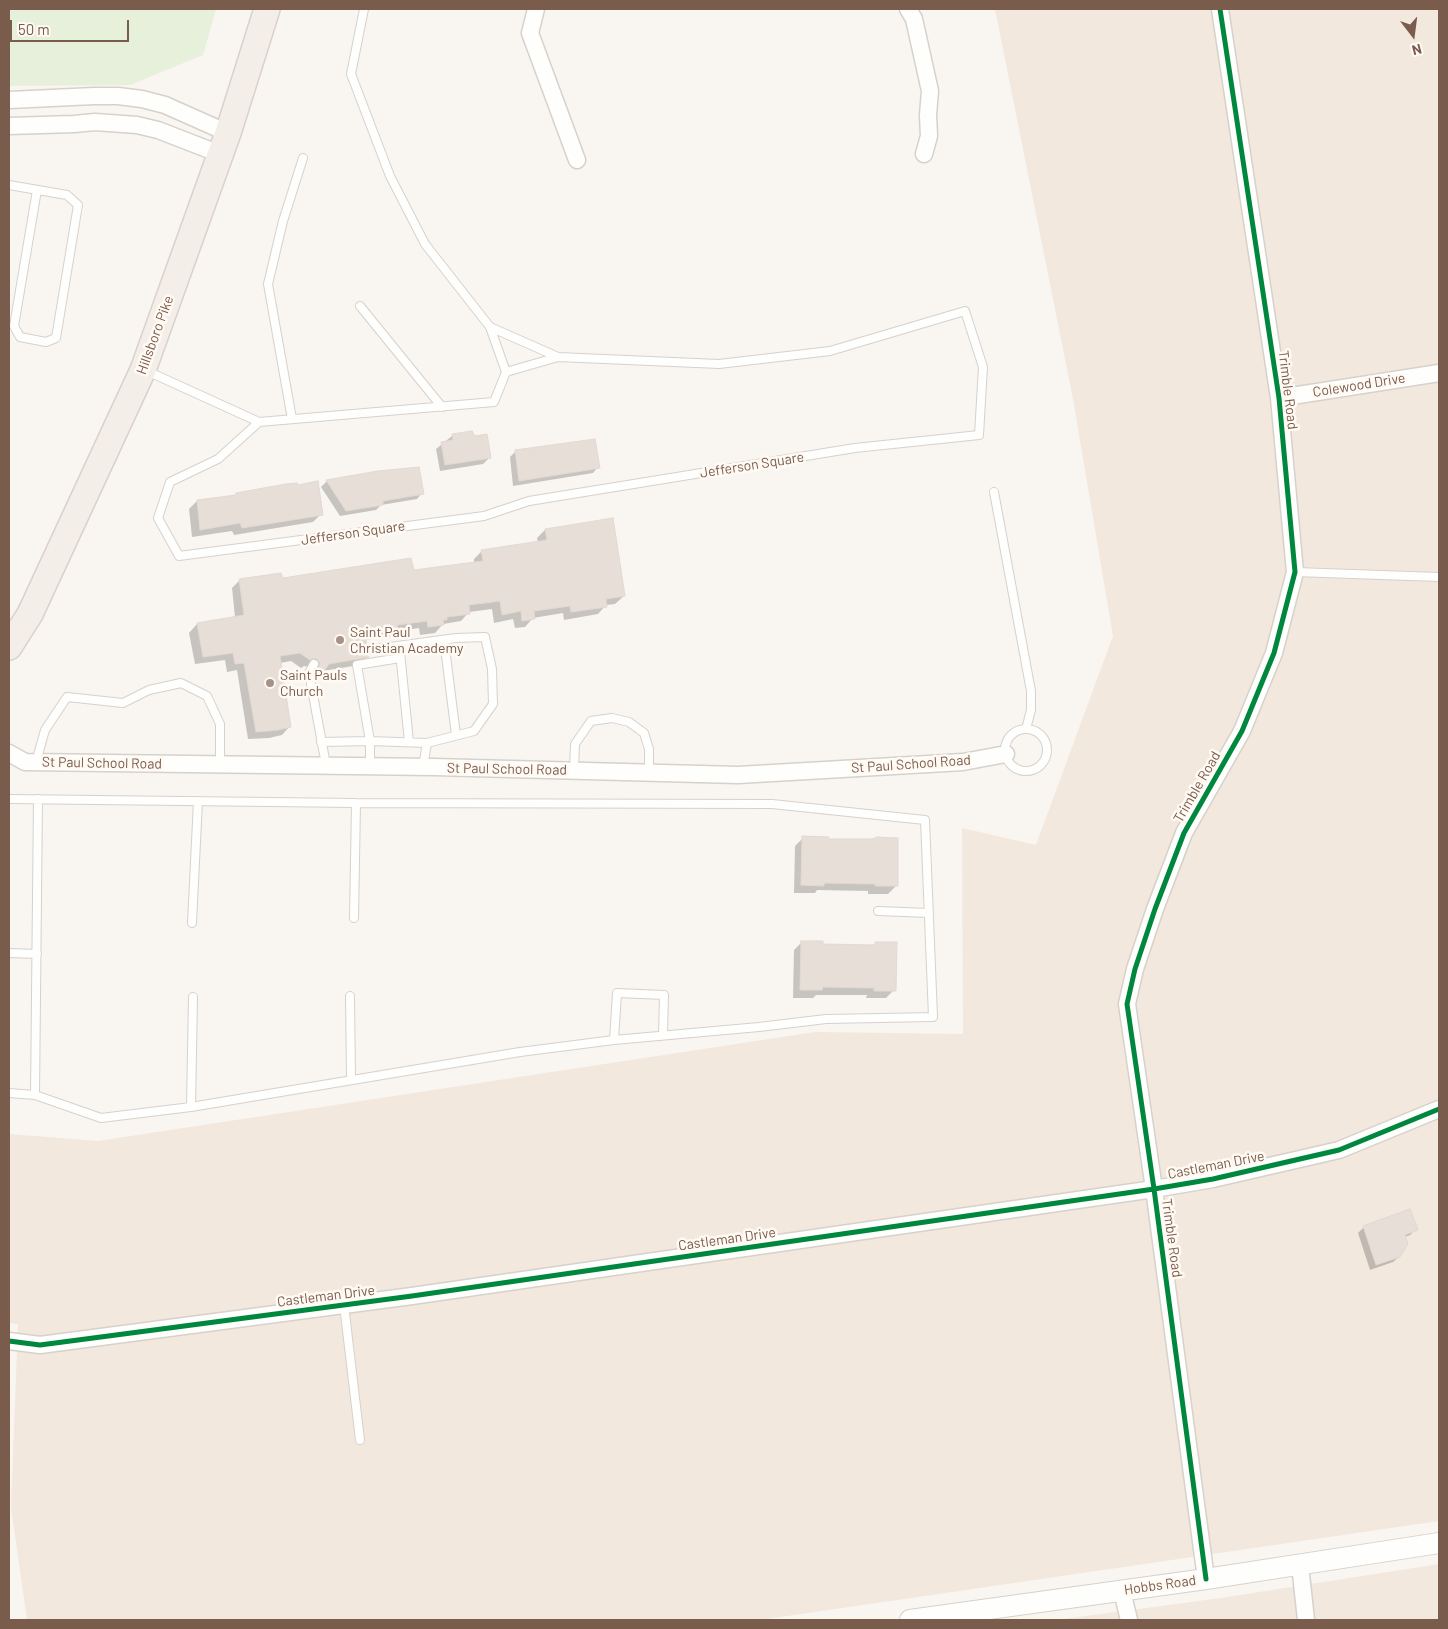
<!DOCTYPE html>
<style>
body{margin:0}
#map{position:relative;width:1448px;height:1629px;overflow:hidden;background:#f9f5f0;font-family:Barlow,sans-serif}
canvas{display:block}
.frame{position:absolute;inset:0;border:10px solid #7a5c4d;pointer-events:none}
.north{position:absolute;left:1388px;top:10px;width:50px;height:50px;-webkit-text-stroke:4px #fffaf3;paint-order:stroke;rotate:165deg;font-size:14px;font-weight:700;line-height:20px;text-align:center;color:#7a5c4d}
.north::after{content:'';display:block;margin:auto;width:18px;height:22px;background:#7a5c4d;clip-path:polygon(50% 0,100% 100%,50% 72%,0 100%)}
.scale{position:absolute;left:10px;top:20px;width:119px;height:22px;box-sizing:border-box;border:2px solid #7a5c4d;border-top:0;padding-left:6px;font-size:15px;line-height:18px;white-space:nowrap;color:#7a5c4d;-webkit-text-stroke:4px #fffaf3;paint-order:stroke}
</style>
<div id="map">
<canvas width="1448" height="1629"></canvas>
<div class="frame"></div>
<div class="north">N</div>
<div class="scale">50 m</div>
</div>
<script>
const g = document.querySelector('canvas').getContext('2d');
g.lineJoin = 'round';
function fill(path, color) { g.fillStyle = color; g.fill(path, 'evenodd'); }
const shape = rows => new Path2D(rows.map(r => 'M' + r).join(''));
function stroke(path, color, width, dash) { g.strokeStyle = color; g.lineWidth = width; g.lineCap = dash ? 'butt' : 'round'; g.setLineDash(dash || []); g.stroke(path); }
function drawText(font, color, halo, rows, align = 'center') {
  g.font = font + ' Barlow,sans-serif'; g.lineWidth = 5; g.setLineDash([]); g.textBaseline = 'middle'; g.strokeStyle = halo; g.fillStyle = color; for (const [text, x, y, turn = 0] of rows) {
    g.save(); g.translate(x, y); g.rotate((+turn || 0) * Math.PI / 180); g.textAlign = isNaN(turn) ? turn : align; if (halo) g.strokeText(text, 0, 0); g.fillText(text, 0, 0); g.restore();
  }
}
fill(shape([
 [995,9,1439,9,1439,1521,760,1620,27,1620,11,1507,18,1324,9,1323,9,1134,98,1141,815,1032,963,1034,962,828,1036,845,1113,636,1073,399],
 [1439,1564,1439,1620,1056,1620,1221,1598]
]), '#f2e8de');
fill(shape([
 [9,9,216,9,203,55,130,85,9,86]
]), '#e7f0db');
fill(shape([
 [452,436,489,458,483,464,440,471,436,449],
 [516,451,598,467,593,473,513,486,510,457],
 [378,472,422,493,417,499,381,505,376,510,340,516,321,487,327,481],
 [236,494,321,514,313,522,234,535,232,531,192,537,189,509,197,501,235,496],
 [545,530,624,596,615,604,606,605,598,614,564,620,563,613,533,618,525,627,515,628,513,619,494,623,492,609,469,612,461,621,443,624,435,633,420,635,419,628,393,632,389,637,365,640,361,652,367,657,360,665,322,671,315,678,311,675,309,667,304,666,301,668,291,661,280,663,290,726,282,735,269,738,248,739,237,670,227,672,225,660,195,664,189,633,197,624,235,617,232,588,240,580,282,580,413,572,474,563,474,559,482,551,538,542,537,538],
 [803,838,827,840,896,886,888,894,868,894,868,891,817,890,815,893,794,893,795,846],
 [802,942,822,945,873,946,876,943,894,990,886,998,866,998,867,995,816,995,813,998,793,998,794,950],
 [1364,1227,1416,1229,1410,1235,1405,1237,1400,1256,1393,1262,1370,1270,1358,1233]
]), '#0003');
const building = shape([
 [472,431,475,436,487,434,491,458,445,465,441,442,453,440,452,434,472,431],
 [595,439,600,468,519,481,515,450,595,439],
 [419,467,424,494,383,501,383,505,346,511,326,480,378,471,419,467],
 [318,481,323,515,242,528,240,523,200,530,197,500,236,495,236,493,286,484,297,483,298,485,318,481],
 [613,518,625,596,606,599,607,607,571,612,570,606,534,611,535,619,522,621,521,611,502,615,500,601,469,605,470,614,447,617,447,620,443,620,444,625,428,627,427,621,397,625,398,629,365,634,367,645,363,647,363,651,369,657,329,664,324,671,319,667,320,663,317,659,313,658,310,660,300,653,280,656,291,727,278,730,256,732,244,663,235,664,233,653,203,657,197,623,244,615,239,579,281,573,283,578,411,558,414,570,483,561,481,550,547,540,545,529,613,518],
 [802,836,829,837,829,839,871,839,876,838,876,837,898,838,898,886,875,886,875,884,824,883,824,886,801,885,802,836],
 [801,941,823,941,823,944,875,945,875,942,897,942,896,991,874,991,874,988,823,987,822,990,800,990,801,941],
 [1410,1209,1418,1230,1405,1235,1408,1244,1400,1257,1376,1265,1363,1226,1410,1209]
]);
fill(building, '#e6ded7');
stroke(building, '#e2d8d2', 1);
const service = shape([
 [9,185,67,195,78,205,56,338,46,342,20,337,14,326,37,190],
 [360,306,442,407],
 [490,327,558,357],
 [147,371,259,422,494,402,506,372,490,327,425,244,390,176,351,74,364,9],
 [292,419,268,284,283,221,303,158],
 [259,422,218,459,170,482,158,518,179,556,484,516,529,501,855,448,979,435,983,367,965,311,830,351,719,364,558,357,506,372],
 [994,492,1031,691,1031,710,1026,729],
 [1295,572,1439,577],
 [444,640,456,735],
 [368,650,456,638,485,637,492,669,493,704,474,731,427,743,423,767],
 [400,652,409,742],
 [314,664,309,673,326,765],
 '1005 750a21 21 0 1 1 42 0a21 21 0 1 1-42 0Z',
 [321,742,370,741,357,665,400,658],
 [36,762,45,730,67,697,123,703,149,690,181,683,207,696,220,724,220,764],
 [370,766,370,741,427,743],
 [574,771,575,744,591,721,612,718,629,722,644,733,649,749,649,773],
 [9,799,356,803,772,804,925,820,933,1017,826,1019,759,1027,614,1040,520,1052,191,1107,101,1118,35,1095,9,1093],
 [878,911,929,913],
 [354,918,356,803],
 [192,923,198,801],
 [9,953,37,954],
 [350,996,351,1080],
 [614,1040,617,993,664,995,663,1035],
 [35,1095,38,799],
 [191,1107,193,997],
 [344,1305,360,1440]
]);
const minor = shape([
 [536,9,530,33,577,160],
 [908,9,914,19,930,91,928,115,929,136,924,154],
 [9,100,94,96,118,96,142,99,165,105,228,133],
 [9,126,74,124,95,122,137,125,158,130,220,154],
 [1279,398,1439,373],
 [9,753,25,762,434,767,738,775,963,762,1006,754],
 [9,1341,40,1345,412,1296,1154,1189,1213,1179,1339,1150,1439,1109],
 [1300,1565,1306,1620],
 [1206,1579,1154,1189,1127,1004,1135,969,1155,909,1184,833,1242,731,1274,653,1295,572,1279,398,1220,9],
 [1122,1591,1129,1620]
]);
const tertiary = shape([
 [910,1620,1206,1579,1439,1543]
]);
const primary = shape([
 [9,647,30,614,143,370,228,133,267,9]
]);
stroke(service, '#d7d1cb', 10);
stroke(minor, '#d7d1cb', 19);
stroke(tertiary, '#d7d1cb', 22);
stroke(primary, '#dad1cc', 28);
stroke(service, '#fefefd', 8);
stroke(minor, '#fefefd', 16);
stroke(tertiary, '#fefefd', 20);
stroke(primary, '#f3eee8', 25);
stroke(shape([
 [9,1341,40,1345,412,1296,1154,1189,1213,1179,1339,1150,1439,1109],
 [1206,1579,1154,1189,1127,1004,1135,969,1155,909,1184,833,1242,731,1274,653,1295,572,1279,398,1220,9]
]), '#00873e', 5);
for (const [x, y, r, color] of [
 [340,640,5,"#a69286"],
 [270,683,5,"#a69286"]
]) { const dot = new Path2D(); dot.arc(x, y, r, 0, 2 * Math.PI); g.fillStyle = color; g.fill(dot); stroke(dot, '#fffaf3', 2); }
drawText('14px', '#7a5c4d', '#fffaf3', [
 ["Hillsboro Pike",155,335,-70],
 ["Colewood Drive",1359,385,-9],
 ["Trimble Road",1288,390,83],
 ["Jefferson Square",752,465,-9],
 ["Jefferson Square",353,533,-8],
 ["St Paul School Road",102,763,1],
 ["St Paul School Road",911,764,-4],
 ["St Paul School Road",507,769,1],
 ["Trimble Road",1197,787,-60],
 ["Castleman Drive",1216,1165,-11],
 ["Trimble Road",1172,1238,82],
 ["Castleman Drive",727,1239,-8],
 ["Castleman Drive",326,1296,-7],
 ["Hobbs Road",1160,1585,-8]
]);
drawText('14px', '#7a5c4d', '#fffaf3', [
 ["Saint Paul",350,632],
 ["Christian Academy",350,648],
 ["Saint Pauls",280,675],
 ["Church",280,691]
], 'left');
</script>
